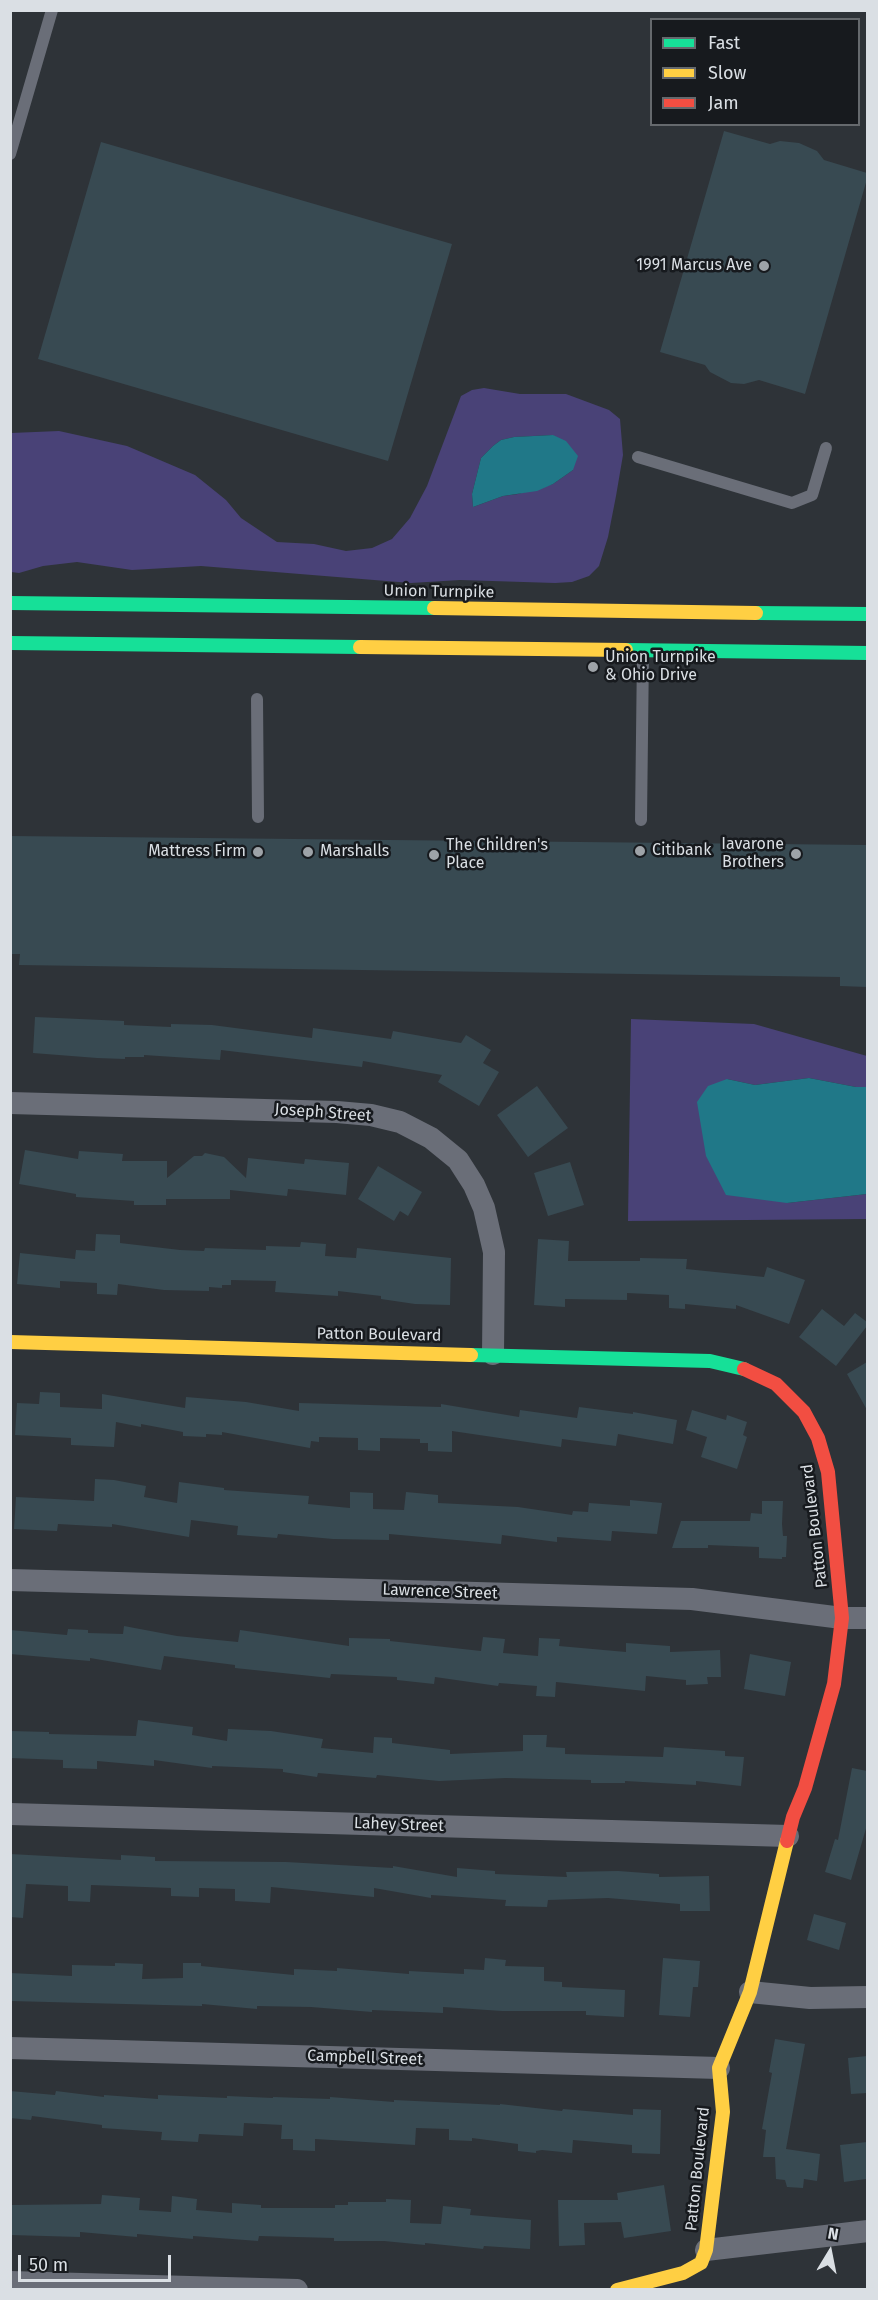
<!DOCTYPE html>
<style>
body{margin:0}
#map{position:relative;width:878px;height:2300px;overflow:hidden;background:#2e3338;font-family:"Fira Sans",sans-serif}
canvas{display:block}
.frame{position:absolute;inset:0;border:12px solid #dadfe4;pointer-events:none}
.legend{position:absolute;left:650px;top:18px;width:210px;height:108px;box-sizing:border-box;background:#171a1e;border:2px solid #65696d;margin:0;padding:8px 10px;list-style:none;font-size:18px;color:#dadfe4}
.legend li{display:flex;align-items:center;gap:12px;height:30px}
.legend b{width:30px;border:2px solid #65696d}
.north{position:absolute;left:800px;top:2222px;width:60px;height:60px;-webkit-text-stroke:4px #171a1e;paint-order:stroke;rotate:10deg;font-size:16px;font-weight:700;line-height:24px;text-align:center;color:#dadfe4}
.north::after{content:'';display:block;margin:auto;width:21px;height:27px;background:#dadfe4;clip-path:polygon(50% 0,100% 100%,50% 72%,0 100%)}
.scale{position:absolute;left:18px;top:2255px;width:153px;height:27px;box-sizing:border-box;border:3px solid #dadfe4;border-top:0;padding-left:8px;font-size:18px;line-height:21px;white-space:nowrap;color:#dadfe4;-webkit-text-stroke:4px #171a1e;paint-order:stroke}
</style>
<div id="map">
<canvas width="878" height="2300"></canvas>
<div class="frame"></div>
<ul class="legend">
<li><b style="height:8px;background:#16e098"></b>Fast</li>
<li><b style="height:8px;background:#ffcf43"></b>Slow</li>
<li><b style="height:8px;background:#f24e42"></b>Jam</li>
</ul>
<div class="north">N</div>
<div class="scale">50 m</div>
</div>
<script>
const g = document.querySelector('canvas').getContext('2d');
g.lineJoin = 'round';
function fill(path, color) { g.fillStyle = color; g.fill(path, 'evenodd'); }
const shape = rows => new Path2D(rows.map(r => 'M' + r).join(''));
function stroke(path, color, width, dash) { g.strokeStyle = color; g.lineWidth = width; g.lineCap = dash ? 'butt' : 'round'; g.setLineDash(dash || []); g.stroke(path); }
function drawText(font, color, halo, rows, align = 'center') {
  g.font = font + ' "Fira Sans",sans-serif'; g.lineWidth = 5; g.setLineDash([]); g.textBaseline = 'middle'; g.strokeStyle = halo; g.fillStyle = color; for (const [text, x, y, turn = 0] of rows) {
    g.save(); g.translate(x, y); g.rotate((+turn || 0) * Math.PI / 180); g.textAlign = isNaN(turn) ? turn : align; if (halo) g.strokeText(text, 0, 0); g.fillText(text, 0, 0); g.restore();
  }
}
fill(shape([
 [484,388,520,394,566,394,609,410,620,419,623,455,616,496,608,537,599,566,589,576,572,582,555,583,460,580,411,583,201,566,132,570,77,562,43,566,19,573,11,572,11,433,59,431,127,446,195,475,226,500,241,518,277,542,314,544,346,551,372,548,392,539,410,518,427,486,461,396,472,390],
 [553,435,573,470,553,484,518,494,503,496,473,507,472,494,481,458,493,446,501,440,514,437],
 [631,1019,754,1024,867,1056,867,1087,856,1087,809,1078,755,1085,727,1079,787,1203,867,1194,867,1219,628,1221]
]), '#494277');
fill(shape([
 [553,435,566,441,578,456,573,470,553,484,537,491,503,496,473,507,472,494,481,458,493,446,501,440,514,437],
 [809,1078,856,1087,867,1087,867,1194,787,1203,726,1195,706,1156,697,1102,708,1086,727,1079,755,1085]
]), '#207888');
fill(shape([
 [724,131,770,144,780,141,799,143,817,151,824,160,867,173,867,179,805,394,759,380,744,384,731,383,710,372,705,365,660,352],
 [101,142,452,244,388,461,38,359],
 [10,836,867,845,867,987,840,986,840,977,19,965,20,954,10,954],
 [35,1017,124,1021,124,1025,171,1027,171,1024,212,1025,312,1038,313,1028,391,1039,393,1031,461,1043,466,1035,491,1050,483,1063,499,1072,479,1106,438,1082,442,1075,363,1061,362,1067,221,1050,220,1060,144,1055,144,1057,125,1057,125,1059,97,1058,33,1053],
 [537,1086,568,1128,528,1157,497,1115],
 [25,1150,78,1159,79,1151,123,1154,122,1161,167,1161,167,1178,194,1156,202,1156,205,1153,224,1157,246,1178,248,1158,304,1164,305,1159,349,1163,346,1195,288,1189,287,1196,230,1190,230,1199,166,1199,166,1205,134,1205,134,1201,76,1197,76,1194,19,1184],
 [570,1162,584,1205,548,1216,534,1173],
 [378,1166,422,1192,408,1216,400,1211,394,1221,358,1199],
 [96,1234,120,1235,120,1243,180,1250,204,1251,205,1248,266,1250,266,1246,300,1247,301,1242,326,1244,325,1256,356,1258,357,1248,451,1258,450,1305,415,1304,381,1299,381,1296,338,1291,338,1296,275,1292,276,1281,231,1280,231,1285,222,1285,222,1288,209,1287,209,1291,164,1290,118,1284,117,1295,97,1294,97,1283,60,1281,60,1288,17,1284,20,1253,75,1259,76,1250,95,1251],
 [538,1239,569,1241,568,1261,640,1261,640,1258,687,1259,686,1269,764,1277,767,1267,805,1280,789,1324,736,1305,736,1309,685,1304,685,1309,669,1308,669,1295,627,1293,627,1300,565,1299,565,1307,534,1305],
 [822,1309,844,1326,855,1313,867,1322,867,1326,836,1366,799,1337],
 [867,1362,867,1410,847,1374],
 [40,1392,60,1393,60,1407,102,1409,102,1394,185,1408,186,1397,246,1402,299,1411,299,1403,441,1407,441,1404,519,1417,520,1410,577,1418,579,1407,633,1414,633,1412,677,1420,673,1444,618,1434,616,1446,562,1439,561,1447,452,1431,452,1452,428,1451,428,1443,420,1443,420,1439,380,1438,380,1451,358,1450,358,1438,319,1437,319,1442,311,1441,310,1448,222,1432,222,1435,206,1434,206,1437,183,1436,183,1432,141,1424,141,1427,116,1422,114,1447,71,1445,71,1438,15,1435,17,1403,39,1404],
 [692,1410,726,1420,727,1415,747,1422,743,1435,747,1437,737,1469,701,1457,707,1437,686,1430],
 [95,1479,114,1480,146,1486,144,1497,177,1503,179,1482,224,1488,224,1490,309,1496,308,1504,350,1508,350,1492,373,1493,373,1509,404,1510,406,1492,438,1495,438,1503,518,1507,572,1515,573,1511,588,1512,589,1503,630,1506,630,1500,662,1503,657,1534,612,1531,611,1541,557,1537,557,1542,502,1535,501,1544,389,1534,389,1540,333,1539,278,1534,277,1538,237,1535,238,1526,191,1520,189,1537,112,1524,112,1527,58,1524,57,1531,14,1529,16,1497,94,1501],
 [762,1501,783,1501,782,1524,783,1536,787,1536,786,1557,782,1557,782,1559,759,1558,759,1547,708,1545,708,1548,672,1548,681,1521,750,1521,751,1513,762,1514],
 [124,1626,177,1636,238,1642,240,1630,349,1646,349,1638,390,1639,390,1641,481,1651,483,1637,505,1639,503,1653,538,1656,539,1638,560,1639,559,1646,626,1652,626,1643,670,1646,670,1652,720,1650,721,1677,707,1677,708,1684,686,1685,686,1680,646,1676,645,1691,556,1682,555,1697,536,1696,537,1686,499,1683,498,1686,435,1677,434,1684,397,1680,397,1677,331,1674,330,1678,235,1668,235,1665,164,1656,161,1670,90,1658,90,1661,10,1654,10,1630,67,1635,68,1629,88,1630,88,1633,123,1634],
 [750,1654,791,1662,785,1696,744,1689],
 [138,1720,193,1727,192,1735,227,1741,228,1729,271,1731,323,1739,321,1748,373,1753,374,1737,392,1738,392,1743,450,1750,450,1754,523,1751,523,1735,547,1735,546,1747,565,1748,565,1754,663,1757,664,1747,725,1751,725,1756,744,1757,741,1786,696,1781,696,1785,625,1781,625,1783,591,1783,591,1780,506,1778,439,1781,377,1775,376,1778,318,1773,317,1777,283,1772,283,1769,212,1766,212,1768,154,1760,154,1766,97,1761,97,1769,63,1768,63,1760,10,1758,10,1731,49,1732,49,1734,136,1736],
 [852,1768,867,1771,867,1825,851,1880,825,1872,835,1839,838,1840],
 [10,1854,121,1860,121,1855,155,1857,155,1861,286,1862,393,1868,393,1866,457,1877,457,1868,495,1871,495,1874,567,1877,566,1872,618,1871,659,1874,659,1877,709,1876,710,1911,680,1911,680,1904,608,1898,548,1900,547,1907,505,1906,506,1900,431,1895,431,1898,374,1888,374,1897,271,1887,270,1903,235,1901,235,1889,199,1888,199,1897,171,1896,171,1888,91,1885,90,1902,68,1901,68,1886,26,1884,23,1918,10,1917],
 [814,1914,846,1923,839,1950,807,1940],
 [485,1958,506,1960,505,1966,544,1967,544,1981,562,1982,562,1987,625,1990,624,2017,586,2015,586,2011,502,2011,443,2007,443,2013,372,2010,372,2012,311,2007,257,2006,257,2009,202,2004,202,2006,10,2001,10,1973,72,1976,72,1965,115,1966,115,1963,143,1964,142,1979,183,1978,183,1963,201,1963,201,1966,294,1975,294,1969,337,1971,337,1968,409,1974,409,1971,464,1974,464,1969,484,1970],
 [663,1958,700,1961,698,1987,693,1987,690,2017,659,2015],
 [775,2039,805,2044,786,2149,820,2154,817,2181,804,2179,803,2188,787,2187,785,2180,776,2179,775,2157,763,2157,766,2130,762,2129,772,2073,769,2072],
 [867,2056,867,2093,851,2094,848,2058],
 [10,2091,55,2095,56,2091,104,2097,104,2095,158,2099,158,2095,227,2098,227,2096,273,2098,273,2097,330,2099,330,2097,394,2102,394,2100,500,2105,500,2104,562,2111,563,2109,633,2115,633,2109,661,2110,660,2154,632,2153,632,2145,573,2140,572,2153,542,2150,536,2151,536,2153,518,2151,518,2144,472,2138,472,2141,449,2140,449,2129,416,2128,415,2145,315,2139,315,2151,293,2150,293,2139,281,2139,282,2125,244,2123,243,2136,199,2134,198,2142,161,2140,162,2132,102,2128,102,2125,32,2116,31,2120,10,2118],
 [867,2142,866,2179,844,2182,840,2145],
 [664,2185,671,2231,624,2238,621,2222,584,2223,585,2245,559,2246,558,2200,618,2200,617,2193],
 [102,2195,140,2198,139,2210,171,2212,172,2196,197,2199,196,2210,232,2213,232,2203,261,2205,261,2208,335,2208,335,2205,348,2205,348,2202,386,2202,386,2199,411,2200,410,2223,441,2224,443,2206,471,2209,470,2215,531,2220,530,2249,484,2246,483,2249,425,2243,425,2245,384,2241,334,2241,334,2238,259,2236,258,2241,193,2236,193,2239,137,2234,137,2237,80,2232,80,2237,10,2235,10,2205,101,2204]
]), '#384a52');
stroke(shape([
 [10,154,52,10],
 [638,457,792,503,812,495,826,448],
 [257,699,258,817],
 [641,820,643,652]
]), '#6a6e78', 12);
stroke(shape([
 [10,1103,337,1112,371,1115,400,1122,431,1138,458,1160,474,1185,484,1208,494,1252,493,1354],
 [10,1580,692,1599,842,1618,868,1618],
 [10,1814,788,1836],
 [750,1992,810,1998,868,1997],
 [10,2048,719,2068],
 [706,2250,868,2231],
 [10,2282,297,2290]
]), '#6a6e78', 22);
stroke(shape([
 [10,603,434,608],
 [756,613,868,614],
 [10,643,360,647],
 [626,650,868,653],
 [471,1355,710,1361,744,1369]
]), '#16e098', 14);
stroke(shape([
 [434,608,756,613],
 [360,647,626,650],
 [10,1342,471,1355],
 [617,2290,683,2273,701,2263,706,2250,723,2112,719,2068,750,1992,787,1841]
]), '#ffcf43', 14);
stroke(shape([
 [744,1369,776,1384,804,1412,818,1438,828,1472,842,1618,834,1684,805,1788,793,1817,787,1841]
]), '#f24e42', 14);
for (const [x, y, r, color] of [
 [764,266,6,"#9ea3a8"],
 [593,667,6,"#9ea3a8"],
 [640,851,6,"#9ea3a8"],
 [258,852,6,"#9ea3a8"],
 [308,852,6,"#9ea3a8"],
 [796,854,6,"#9ea3a8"],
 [434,855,6,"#9ea3a8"]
]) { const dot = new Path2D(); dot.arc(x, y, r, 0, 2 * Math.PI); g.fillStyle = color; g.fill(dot); stroke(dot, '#171a1e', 2); }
drawText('16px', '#dadfe4', '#171a1e', [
 ["1991 Marcus Ave",752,266,"right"],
 ["Union Turnpike",605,658],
 ["& Ohio Drive",605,676],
 ["Iavarone",784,845,"right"],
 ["Brothers",784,863,"right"],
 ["The Children's",446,846],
 ["Place",446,864],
 ["Citibank",652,851],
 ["Mattress Firm",246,852,"right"],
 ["Marshalls",320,852]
], 'left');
drawText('16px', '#dadfe4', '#171a1e', [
 ["Union Turnpike",439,592,1],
 ["Joseph Street",323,1113,4],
 ["Patton Boulevard",379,1335,1],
 ["Patton Boulevard",815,1526,-97],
 ["Lawrence Street",440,1592,2],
 ["Lahey Street",399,1825,2],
 ["Campbell Street",365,2058,2],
 ["Patton Boulevard",698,2169,-84]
]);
</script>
